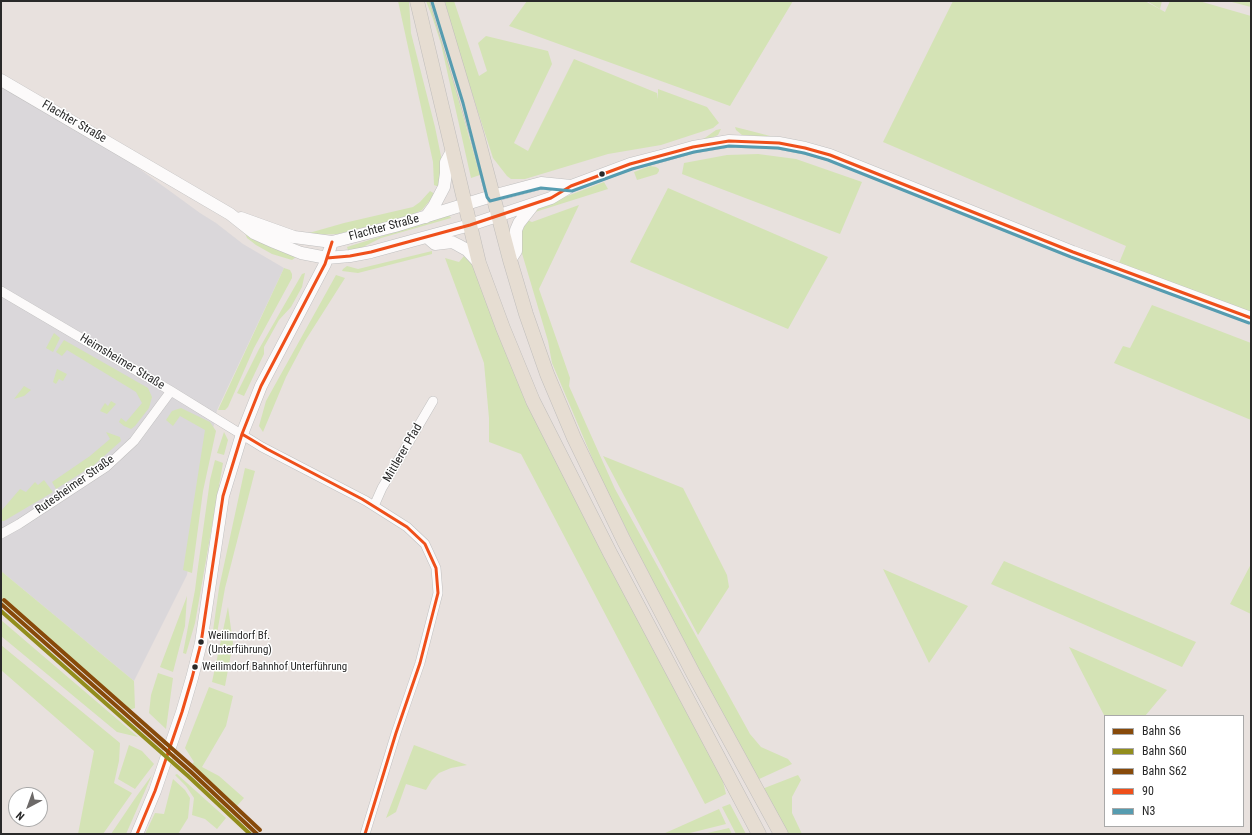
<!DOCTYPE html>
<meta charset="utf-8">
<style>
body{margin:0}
#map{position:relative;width:1252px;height:835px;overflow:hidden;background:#e8e1de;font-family:"Roboto Condensed",sans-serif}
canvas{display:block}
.frame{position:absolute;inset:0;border:2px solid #292929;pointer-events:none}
.legend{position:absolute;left:1104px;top:715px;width:140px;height:112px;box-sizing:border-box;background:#fff;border:1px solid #a9a9a9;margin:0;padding:5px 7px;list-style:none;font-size:12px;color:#292929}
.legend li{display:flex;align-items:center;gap:8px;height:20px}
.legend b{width:20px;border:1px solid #a9a9a9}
.north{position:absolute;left:8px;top:787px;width:40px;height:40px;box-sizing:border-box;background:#fff;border:1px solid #a9a9a9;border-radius:50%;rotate:221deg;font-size:11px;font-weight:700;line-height:16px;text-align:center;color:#292929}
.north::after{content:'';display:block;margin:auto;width:14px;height:18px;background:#6c6968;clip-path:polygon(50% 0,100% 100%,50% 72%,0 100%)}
</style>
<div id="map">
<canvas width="1252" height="835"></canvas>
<div class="frame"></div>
<ul class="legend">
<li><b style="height:5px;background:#874a0a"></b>Bahn S6</li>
<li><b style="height:5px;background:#928d1d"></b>Bahn S60</li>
<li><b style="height:5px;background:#874a0a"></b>Bahn S62</li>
<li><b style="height:5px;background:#ef4f1a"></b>90</li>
<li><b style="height:5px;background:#569cb0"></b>N3</li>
</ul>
<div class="north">N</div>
</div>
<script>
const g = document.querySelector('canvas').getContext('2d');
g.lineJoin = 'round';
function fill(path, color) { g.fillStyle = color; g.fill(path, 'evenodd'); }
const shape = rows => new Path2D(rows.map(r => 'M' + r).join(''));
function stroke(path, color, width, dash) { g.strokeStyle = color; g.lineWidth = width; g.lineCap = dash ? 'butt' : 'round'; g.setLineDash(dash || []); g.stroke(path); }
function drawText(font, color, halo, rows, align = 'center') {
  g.font = font + ' "Roboto Condensed",sans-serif'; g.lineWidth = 3; g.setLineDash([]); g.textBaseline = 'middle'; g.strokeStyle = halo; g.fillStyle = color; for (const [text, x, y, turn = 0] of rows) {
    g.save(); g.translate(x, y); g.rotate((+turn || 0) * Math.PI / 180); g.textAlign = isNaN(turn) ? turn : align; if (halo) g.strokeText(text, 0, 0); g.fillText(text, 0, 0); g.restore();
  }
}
fill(shape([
 [1,80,82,127,200,213,216,223,243,244,284,268,217,410,196,511,187,575,134,681,1,571]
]), '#dad7da');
fill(shape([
 [398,1,409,1,411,33,435,127,443,166,439,187,434,185,433,162],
 [426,1,430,1,480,175,471,178,441,44,433,19],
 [445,1,454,1,479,76,487,71,478,43,486,36,548,51,552,64,514,143,528,151,574,59,657,93,658,99,658,89,707,107,719,123,713,128,661,145,608,154,525,179,511,179,507,176,493,158,455,41],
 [527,1,793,1,730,106,509,26],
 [953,1,1145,1,1165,12,1170,1,1199,1,1251,16,1251,312,1117,268,1126,246,883,142],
 [1147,1,1162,1,1160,9],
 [1228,1,1251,1,1251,7],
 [735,127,747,130,774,137,742,135,736,130],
 [721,129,718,135,711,138,702,140,716,130],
 [758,154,796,159,862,182,840,234,682,174,684,163,727,155],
 [650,166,656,167,659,169,659,171,657,174,637,180,634,172],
 [604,182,608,189,532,213,541,206],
 [668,188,828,257,788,329,630,262],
 [430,191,435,194,422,210,409,216,338,234,311,235,309,233,344,223,413,207,420,202],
 [579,205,539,289,570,378,569,386,615,489,750,734,761,747,788,759,792,764,757,780,660,596,601,479,552,363,548,341,521,250,521,233,527,220,532,222],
 [449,215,451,218,381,238,361,248,348,250,347,247],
 [245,233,296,257,292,260,272,254,256,245,247,238],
 [432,251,432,254,358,273,342,271,343,269,347,266,358,269],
 [464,256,472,263,720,769,726,794,705,804,521,454,489,442,489,418,484,363,445,258,459,262],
 [284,268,290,270,292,274,292,278,254,348,228,407,225,410,218,410],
 [305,273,302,287,291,307,279,320,264,347,264,354,244,396,237,393,259,349,302,274],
 [336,275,345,278,305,341,286,377,263,432,259,426,266,401],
 [1152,305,1251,343,1251,420,1114,363,1123,346,1130,348],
 [54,333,60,338,53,352,46,348],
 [64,340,148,388,152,397,149,408,135,426,131,429,124,426,119,422,121,418,126,422,142,403,136,392,67,350,62,356,56,352],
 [57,369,67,374,63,381,59,379,56,384,53,382],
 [24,386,31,390,24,396,14,399],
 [111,401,116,404,107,414,100,411,105,403,108,406],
 [181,408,210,422,216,431,203,491,192,573,183,570,205,430,180,416,173,426,166,420,172,411],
 [106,432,120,437,121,441,94,465,56,489,52,482,90,456,110,439],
 [224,432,228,440,224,455,217,453],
 [603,456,683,488,727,575,729,587,698,635],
 [215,460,223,463,195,623,186,654,183,653,195,590,197,574,210,480],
 [245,468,255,471,225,588,216,639,212,638,219,588],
 [44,480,53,492,4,521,1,521,1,510,2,510,20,489,26,492,35,482,38,485],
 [1004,561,1196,642,1182,667,991,584],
 [1251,564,1251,614,1230,604],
 [883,569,968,606,929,663],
 [1,571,134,681,135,708,129,710,1,601],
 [187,596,185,626,173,672,160,667],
 [228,607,233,643,225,686,212,682],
 [1,620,138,737,117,732,1,636],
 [1,645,120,743,119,761,114,783,132,793,103,834,78,834,94,751,1,670],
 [1069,647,1167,690,1145,716,1105,716,1105,717],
 [158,673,173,678,166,729,149,713,151,695],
 [209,687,233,696,226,726,202,767,219,776,244,798,237,806,192,764,194,762,185,748],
 [129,745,142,751,154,764,135,789,118,779],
 [414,745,467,765,451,768,439,773,432,780,426,790,406,784,396,812,386,818],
 [177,774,226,818,217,829,205,819,192,815,194,798,186,786,175,775],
 [152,775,126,834,111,834,136,797],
 [798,775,801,780,792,797,792,813,802,834,788,834,762,789],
 [173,779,185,790,190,798,188,818,178,834,145,834,155,813,164,814],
 [730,804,746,834,736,834,722,807],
 [719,809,726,824,686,834,663,834],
 [729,828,732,834,703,834]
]), '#d4e3b5');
const street = shape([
 [1,291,171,391,262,447,366,501,407,527,425,544,436,568,438,593,420,663,396,733,365,834],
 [374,506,382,488,433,401],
 [1,534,19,524,106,467,134,441,171,391]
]);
const secondary = shape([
 [1,80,230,214,254,233,274,242,301,253,327,258,350,256,371,252,470,225,551,198,571,186,630,164,661,156,693,147,729,141,779,143,805,148,830,155,1073,252,1251,318],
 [426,217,434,206,444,187,446,173,446,162,452,151],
 [241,218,294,237,332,242,395,226,492,196,541,183,571,186],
 [427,237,435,244,452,242,458,245,467,250,479,263],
 [510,260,516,251,516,230,519,223,534,204],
 [137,834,155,791,182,712,192,678,201,643,223,496,242,434,261,386,325,264,332,242]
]);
const primary = shape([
 [417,1,479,263,503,328,533,401,610,553,759,834],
 [437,1,477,135,510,260,526,314,547,374,574,438,624,541,694,675,781,834]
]);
stroke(street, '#c1c0c0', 10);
stroke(secondary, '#c1c0c0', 13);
stroke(primary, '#c0bebc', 15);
stroke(street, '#fcfafa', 9);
stroke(secondary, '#fcfafa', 12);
stroke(primary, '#e6ddd2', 14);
stroke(shape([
 [327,258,350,256,371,252,470,225,551,198,571,186,630,164,693,147,729,141,779,143,805,148,830,155,1073,252,1251,318],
 [242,434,267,449,362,499,407,527,425,544,436,568,438,593,420,663,396,733,365,834],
 [137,834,155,791,182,712,192,678,201,643,223,496,242,434,261,386,325,264,332,242]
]), '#ef4f1a', 3);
stroke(shape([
 [432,2,463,103,487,197,490,201,541,188,572,191,632,169,694,152,729,146,778,148,804,153,828,160,1071,257,1249,323]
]), '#569cb0', 3);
stroke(shape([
 [1,604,191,772,257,834]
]), '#874a0a', 4);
stroke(shape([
 [1,611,188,776,250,834]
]), '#928d1d', 4);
stroke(shape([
 [4,600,194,768,260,830]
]), '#874a0a', 4);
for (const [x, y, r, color] of [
 [602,174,3.5,"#292929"],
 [201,642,3.5,"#292929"],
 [195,667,3.5,"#292929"]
]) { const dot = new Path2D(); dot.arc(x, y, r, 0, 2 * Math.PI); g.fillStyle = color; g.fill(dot); stroke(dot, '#fff', 1.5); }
drawText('11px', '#292929', '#fff', [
 ["Weilimdorf Bf.",208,636],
 ["(Unterführung)",208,650],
 ["Weilimdorf Bahnhof Unterführung",202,667]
], 'left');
drawText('12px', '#292929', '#fff', [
 ["Flachter Straße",74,122,30],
 ["Flachter Straße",384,228,-15],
 ["Heimsheimer Straße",122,362,31],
 ["Mittlerer Pfad",403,453,-60],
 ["Rutesheimer Straße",75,485,-35]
]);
</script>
